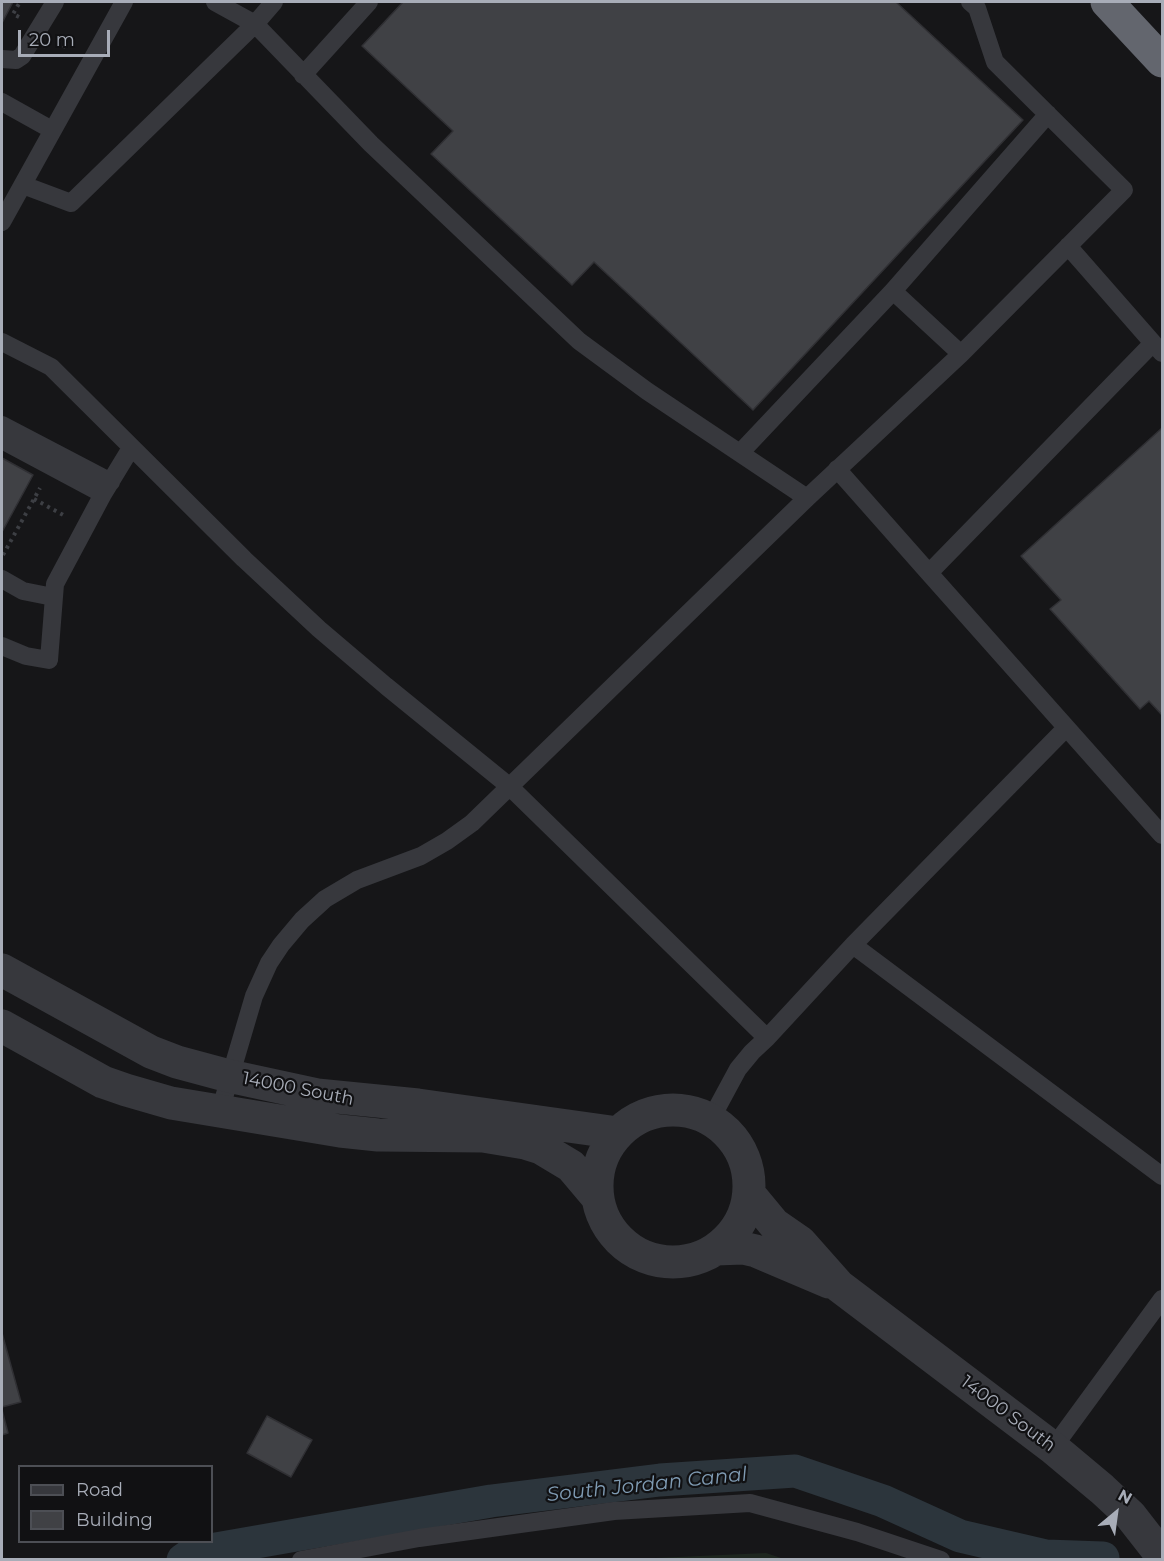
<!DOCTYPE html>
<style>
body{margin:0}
#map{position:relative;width:1164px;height:1561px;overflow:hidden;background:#161618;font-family:Montserrat,sans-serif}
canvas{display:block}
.frame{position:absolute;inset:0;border:3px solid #a8adb8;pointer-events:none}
.legend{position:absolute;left:18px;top:1465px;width:195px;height:78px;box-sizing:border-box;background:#111113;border:2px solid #4d4f55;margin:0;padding:8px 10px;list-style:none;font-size:18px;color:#a8adb8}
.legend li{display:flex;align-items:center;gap:12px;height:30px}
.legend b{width:30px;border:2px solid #4d4f55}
.north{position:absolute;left:1086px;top:1483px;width:60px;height:60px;-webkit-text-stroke:4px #111113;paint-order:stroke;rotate:29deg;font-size:16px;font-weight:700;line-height:24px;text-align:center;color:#a8adb8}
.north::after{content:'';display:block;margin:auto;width:21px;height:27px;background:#a8adb8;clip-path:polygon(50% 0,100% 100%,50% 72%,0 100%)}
.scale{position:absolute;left:18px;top:30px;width:92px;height:27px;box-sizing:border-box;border:3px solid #a8adb8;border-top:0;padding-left:8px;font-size:18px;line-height:21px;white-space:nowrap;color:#a8adb8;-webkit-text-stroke:4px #111113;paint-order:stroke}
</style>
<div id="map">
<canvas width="1164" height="1561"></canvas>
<div class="frame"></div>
<ul class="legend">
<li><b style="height:8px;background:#37383d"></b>Road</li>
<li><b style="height:16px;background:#404145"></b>Building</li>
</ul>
<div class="north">N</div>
<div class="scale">20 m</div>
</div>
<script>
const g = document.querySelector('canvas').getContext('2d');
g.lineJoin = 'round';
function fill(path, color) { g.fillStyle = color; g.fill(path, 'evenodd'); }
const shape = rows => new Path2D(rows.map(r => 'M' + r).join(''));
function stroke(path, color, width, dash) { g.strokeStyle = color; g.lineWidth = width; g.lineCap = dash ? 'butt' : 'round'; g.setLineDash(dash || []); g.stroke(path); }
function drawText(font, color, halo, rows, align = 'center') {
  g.font = font + ' Montserrat,sans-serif'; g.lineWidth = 4.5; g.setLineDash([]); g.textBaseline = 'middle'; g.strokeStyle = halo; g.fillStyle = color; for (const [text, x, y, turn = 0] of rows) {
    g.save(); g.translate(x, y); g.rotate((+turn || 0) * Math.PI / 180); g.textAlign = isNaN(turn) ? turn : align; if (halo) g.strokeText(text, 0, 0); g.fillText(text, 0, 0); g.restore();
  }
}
fill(shape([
 [766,1553,784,1559,633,1559]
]), '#1e261f');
stroke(shape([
 [183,1560,193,1553,491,1501,660,1480,795,1471,883,1501,960,1536,1046,1556,1103,1558]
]), '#2c353c', 33);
const building = shape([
 [2,2,13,2,2,23,2,2],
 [403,2,896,2,1023,120,753,410,594,262,572,285,431,154,453,131,362,46,403,2],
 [1162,428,1162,715,1149,701,1140,709,1050,609,1061,600,1021,556,1162,428],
 [2,458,33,475,2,532,2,458],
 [2,1333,21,1402,2,1407,2,1333],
 [2,1410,8,1433,2,1435,2,1410],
 [267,1416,312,1440,291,1477,247,1453,267,1416]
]);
fill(building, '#404145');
stroke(building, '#303034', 1.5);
stroke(shape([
 [19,17,13,14,20,2],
 [57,41,68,49],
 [34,499,65,516],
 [3,555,40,488]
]), '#3d3f44', 4, [3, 4.5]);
stroke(shape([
 [215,2,255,24,274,2],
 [2,59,16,60,22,56,55,2],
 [303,75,369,2],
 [2,102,52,130],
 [23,185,71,203,255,24,371,144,579,341,647,391,807,498],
 [2,222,124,2],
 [1068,246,1153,343],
 [893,291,961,354],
 [2,342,51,367,244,559,319,629,386,686,509,786,767,1038,752,1052,738,1069,711,1119],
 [2,425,111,482],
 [2,440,103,494],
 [740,453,893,291,1048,114],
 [837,469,929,573,1153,343,1162,353],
 [929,573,1162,835],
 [2,579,23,591,53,597],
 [2,646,26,656,49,660,55,584,103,494,131,448],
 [853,945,1066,728],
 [767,1038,853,945,1162,1176],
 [220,1111,254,996,269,963,281,945,302,920,325,899,357,880,421,856,447,841,472,823,807,498,961,354,1124,190,995,62,977,8,970,2],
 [1053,1448,1162,1299],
 [301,1560,419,1538,614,1511,750,1503,857,1532,941,1560]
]), '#37383d', 18);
stroke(shape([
 [2,970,151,1052,177,1062,229,1076,317,1095,418,1105,618,1133],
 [2,1026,103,1082,126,1090,171,1103,340,1131,378,1135,483,1136,525,1143,541,1148,571,1166,598,1198],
 '597 1186a76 76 0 1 1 152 0a76 76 0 1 1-152 0Z',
 [750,1195,774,1224,800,1242,839,1286,1053,1448,1102,1489,1130,1515,1162,1556],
 [716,1249,743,1248,756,1251,829,1282]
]), '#37383d', 33);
stroke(shape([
 [1107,2,1162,61]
]), '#63666e', 33);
drawText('18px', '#a8adb8', '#111113', [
 ["14000 South",298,1089,11],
 ["14000 South",1008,1414,37]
]);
drawText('italic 20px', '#7f9bb3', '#111113', [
 ["South Jordan Canal",647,1485,-6]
]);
</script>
